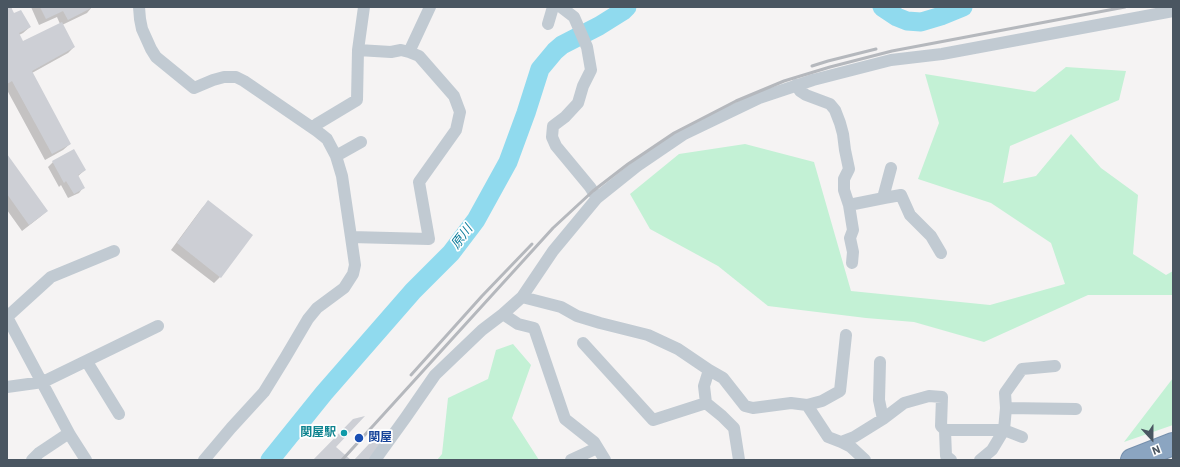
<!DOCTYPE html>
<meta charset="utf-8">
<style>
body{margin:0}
#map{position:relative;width:1180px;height:467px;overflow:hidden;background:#f5f3f3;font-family:"IBM Plex Sans",sans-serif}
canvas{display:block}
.frame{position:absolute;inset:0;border:8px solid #4a5661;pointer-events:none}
.north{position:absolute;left:1132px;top:419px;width:40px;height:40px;-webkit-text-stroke:3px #fff;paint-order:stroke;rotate:159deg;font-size:11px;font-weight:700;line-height:16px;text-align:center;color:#4a5661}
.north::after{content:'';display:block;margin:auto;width:14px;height:18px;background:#4a5661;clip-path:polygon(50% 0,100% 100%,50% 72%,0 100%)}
</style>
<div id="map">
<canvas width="1180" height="467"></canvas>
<div class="frame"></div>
<div class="north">N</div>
</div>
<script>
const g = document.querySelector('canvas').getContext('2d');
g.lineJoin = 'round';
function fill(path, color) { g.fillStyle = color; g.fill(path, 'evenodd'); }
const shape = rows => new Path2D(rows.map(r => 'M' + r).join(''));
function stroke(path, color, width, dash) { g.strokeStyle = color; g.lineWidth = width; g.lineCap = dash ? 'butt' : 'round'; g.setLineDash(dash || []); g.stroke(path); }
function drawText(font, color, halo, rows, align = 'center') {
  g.font = font + ' "IBM Plex Sans","Noto Sans JP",sans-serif'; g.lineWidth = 3.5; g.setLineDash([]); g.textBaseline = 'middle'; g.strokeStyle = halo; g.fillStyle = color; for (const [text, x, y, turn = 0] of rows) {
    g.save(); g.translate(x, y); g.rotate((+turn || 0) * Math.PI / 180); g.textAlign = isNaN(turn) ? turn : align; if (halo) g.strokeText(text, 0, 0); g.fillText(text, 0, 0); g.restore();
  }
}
fill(shape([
 [1066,67,1126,71,1119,100,1010,146,1003,183,1036,176,1071,134,1101,168,1138,195,1133,254,1166,275,1173,271,1173,295,1088,295,984,342,914,322,866,318,768,306,718,266,650,229,630,194,679,154,745,144,814,162,851,291,990,305,1065,284,1051,243,991,203,918,179,939,123,925,74,1035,92],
 [513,344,531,365,512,418,539,460,437,460,442,454,448,398,488,379,496,350],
 [1173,378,1173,425,1124,442]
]), '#c3f1d5');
fill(shape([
 [7,7,11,7,13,14,30,27,23,33,19,35,22,42,60,24,57,17,39,25,31,7,92,7,87,13,62,25,74,47,68,53,32,73,70,144,63,150,45,160,7,90],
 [7,156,47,211,40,217,22,231,7,210],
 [53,162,85,170,77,177,83,188,79,193,68,198,61,185,59,187,48,167],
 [208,202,220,277,214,283,171,250,202,208]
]), '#0003');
stroke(shape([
 [882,7,897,17,907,21,921,22,941,16,963,7],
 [270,460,324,393,413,291,451,253,476,220,508,162,526,113,540,69,555,51,562,45,599,26,623,11,627,7]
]), '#90daee', 19);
fill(shape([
 [7,7,11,7,14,13,21,10,31,27,19,33,23,41,62,22,75,47,32,71,71,144,52,154,12,81,7,84],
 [40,7,93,7,68,20,63,11,46,19],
 [74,149,86,170,78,175,85,188,74,194,66,181,64,183,52,161],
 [7,154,48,211,29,225,7,194],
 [208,200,253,235,221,278,177,243],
 [365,416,336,447,351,460,313,460,353,419],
 [382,430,382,446,369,460,354,460]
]), '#cdcfd5');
const highway = shape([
 [1132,460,1173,444]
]);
stroke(highway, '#7690ad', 24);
stroke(shape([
 [139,7,140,19,142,29,151,49,156,57,194,88,213,80,224,77,236,77,244,81,282,107,317,131,327,139,336,156,342,176,351,237,355,265,353,274,344,288,317,308,308,319,285,358,264,392,231,428,204,460],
 [561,7,574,17,587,47,591,70,583,86,578,103,565,117,553,126,552,137,556,146,590,187,597,198],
 [548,24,553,7],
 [358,50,364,7],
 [796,85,800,91,806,95,830,104,835,110,840,123,843,134,845,150,849,169,844,179,844,190,849,205,853,230,850,238,853,252,852,263],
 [317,131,317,124,357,100,358,50,391,52,401,50,409,52,430,7],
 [336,156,361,142],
 [884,198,901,195,910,215,931,236,941,253],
 [849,205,884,198,884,194,891,168],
 [351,237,429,239,419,182,456,130,460,112,454,96,419,56,409,52],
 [522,297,561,307,577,316,600,323,648,335,678,349,709,370,723,378,745,406,753,408,791,403,807,405,822,401,840,391,846,335],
 [503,314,518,324,534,328,565,419,594,442,605,460],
 [7,317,70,435,86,460],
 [7,317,51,277,114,251],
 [583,343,653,420,706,403],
 [87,362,119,414],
 [709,370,704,386,706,403,722,416,734,428,739,460],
 [7,387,43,382,158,326],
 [807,405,828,437,841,442,854,437,883,419,879,400,880,362],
 [1006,408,1005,393,1022,369,1055,366],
 [883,419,904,403,929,396,942,397,941,426,945,430,1004,430,1006,408,1076,409],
 [945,430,946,456,951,460],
 [841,442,851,447,865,460],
 [32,460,39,453,69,433],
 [375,460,406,417,435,375,482,330,503,314,522,297,553,251,597,198,637,166,684,134,759,98,813,80,891,60,942,54,1173,11],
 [571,460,597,448],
 [980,460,992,450,1004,430,1022,437]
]), '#c1cad2', 12);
stroke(highway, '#8ba5c1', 22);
stroke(shape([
 [812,66,828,61,876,49],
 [411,375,482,296,532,244],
 [342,460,553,228,593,191,628,164,674,133,736,101,784,81,830,67,892,51,1125,7]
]), '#b5b8bd', 3);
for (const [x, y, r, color] of [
 [344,433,4,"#0f9aa8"],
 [359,438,5,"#1a4fb4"]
]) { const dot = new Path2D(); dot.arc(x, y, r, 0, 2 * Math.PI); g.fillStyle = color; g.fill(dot); stroke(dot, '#fff', 1.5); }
drawText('bold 12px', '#0d838f', '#fff', [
 ["関屋駅",336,433]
], 'right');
drawText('bold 12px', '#164399', '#fff', [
 ["関屋",368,438]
], 'left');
drawText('italic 13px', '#0c7c9b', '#fff', [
 ["原川",462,237,-53]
]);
</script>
